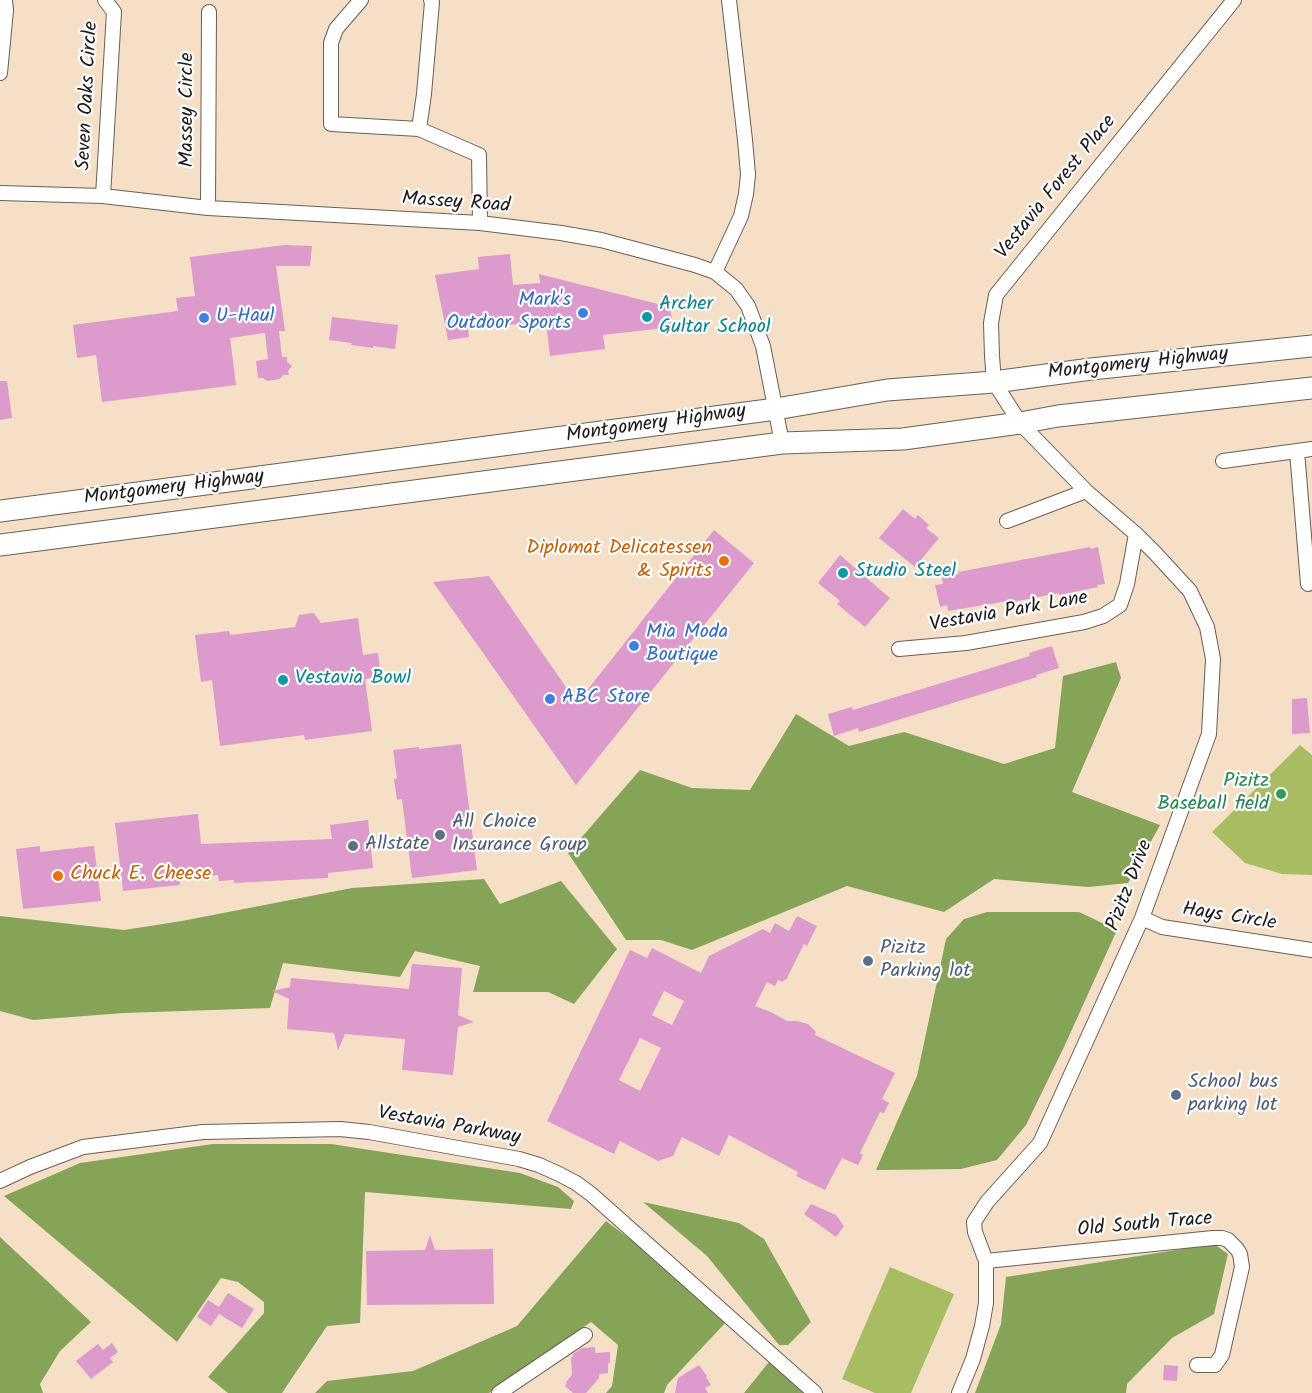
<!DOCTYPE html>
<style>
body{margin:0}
canvas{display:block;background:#f5dfc6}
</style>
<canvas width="1312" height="1393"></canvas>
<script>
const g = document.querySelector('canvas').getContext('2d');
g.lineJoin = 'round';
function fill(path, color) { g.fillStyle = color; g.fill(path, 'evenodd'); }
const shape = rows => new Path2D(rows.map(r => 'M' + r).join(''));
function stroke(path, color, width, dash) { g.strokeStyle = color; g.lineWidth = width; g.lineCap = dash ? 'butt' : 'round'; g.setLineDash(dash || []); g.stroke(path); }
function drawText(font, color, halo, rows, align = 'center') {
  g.font = font + ' Kalam,sans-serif'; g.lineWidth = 4.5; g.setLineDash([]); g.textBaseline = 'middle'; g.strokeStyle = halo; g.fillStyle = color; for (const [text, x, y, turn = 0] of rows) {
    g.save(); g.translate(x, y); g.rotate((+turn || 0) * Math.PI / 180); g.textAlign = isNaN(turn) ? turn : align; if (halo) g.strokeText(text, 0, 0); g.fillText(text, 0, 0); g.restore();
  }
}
fill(shape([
 [1300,745,1312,755,1312,875,1282,874,1245,863,1212,832],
 [890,1267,954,1294,911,1393,875,1393,842,1379]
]), '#a8bd62');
fill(shape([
 [1116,662,1121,678,1072,792,1160,825,1128,883,1088,887,994,879,944,912,847,886,692,950,661,940,626,940,568,853,640,770,692,788,750,790,796,714,849,746,904,732,1004,764,1055,748,1063,676],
 [484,879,500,904,561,881,617,949,574,1004,548,992,473,992,480,966,415,951,400,977,283,963,270,1008,124,1013,33,1020,0,1011,0,916,124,930,182,921,352,888],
 [987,912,1079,912,1117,930,1064,1047,1026,1125,997,1160,961,1169,876,1170,917,1076,946,939,964,919],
 [213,1144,331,1144,520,1173,558,1187,574,1201,571,1209,365,1192,360,1323,327,1326,282,1393,228,1393,208,1377,264,1313,264,1302,238,1282,221,1278,177,1342,4,1196,80,1163],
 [643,1202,739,1223,764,1239,811,1322,788,1345,779,1345,707,1256],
 [606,1221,654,1257,728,1320,667,1385,664,1393,606,1393,612,1386,618,1345,591,1322,489,1393,315,1393,327,1381,413,1371,517,1326],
 [0,1237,91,1322,60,1351,40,1384,43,1393,0,1393],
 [1214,1244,1228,1254,1214,1314,1172,1338,1127,1384,1126,1393,975,1393,1001,1324,1006,1277],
 [769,1362,804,1393,744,1393]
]), '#86a458');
fill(shape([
 [284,245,312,246,310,266,276,266,285,331,279,331,282,357,287,357,287,362,292,366,288,371,289,375,283,375,280,379,267,381,263,378,258,378,256,361,268,359,265,333,230,338,236,385,102,402,96,355,77,358,73,325,178,311,176,298,195,296,190,257],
 [510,254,513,285,540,283,539,274,670,307,673,327,603,335,605,349,550,356,546,322,468,328,469,337,448,340,435,275,479,269,478,257],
 [332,317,398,325,395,349,373,346,373,348,351,345,352,343,329,340],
 [0,381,7,381,12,418,0,420],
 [903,509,915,519,918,515,929,525,926,528,939,538,915,567,879,538],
 [714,530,754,563,576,785,433,582,489,576,577,703],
 [1090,547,1090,549,1098,547,1105,584,1097,585,1098,587,1059,595,1059,593,1008,603,1008,601,948,611,947,605,940,607,935,585,943,584,942,577,959,574,958,572],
 [840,555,890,598,865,627,837,604,840,601,818,583],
 [314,613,321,623,358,618,363,655,378,653,381,677,365,679,372,731,305,740,304,735,220,746,212,680,201,682,195,635,229,631,230,635,295,627,299,615],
 [1052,646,1059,668,1036,675,1037,677,859,732,858,728,834,736,828,714,852,707,853,710,1030,656,1029,653],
 [1307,698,1310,733,1292,734,1292,699],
 [461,744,477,870,412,878,402,799,397,800,394,779,397,778,393,750,419,747,419,749],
 [198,814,201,844,332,839,330,825,368,820,373,868,328,873,328,878,234,883,234,880,219,881,218,875,180,879,180,885,123,891,115,823],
 [40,846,40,852,94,846,101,901,23,909,16,849],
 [797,916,817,926,807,946,804,944,786,980,784,979,783,982,778,980,775,986,767,982,755,1006,771,1012,787,1021,797,1021,808,1024,816,1032,815,1035,895,1073,882,1099,889,1103,884,1113,880,1112,860,1153,863,1155,858,1165,842,1158,825,1190,796,1176,798,1172,729,1135,719,1156,682,1137,673,1156,658,1161,620,1141,614,1154,547,1121,630,950,647,958,652,948,701,973,709,956,763,929,770,933,775,923,789,931],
 [664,991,684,1001,672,1025,652,1015],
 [640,1038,661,1048,640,1091,619,1080],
 [412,964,462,968,458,1015,474,1022,458,1027,453,1075,402,1070,405,1039,345,1034,338,1050,334,1033,287,1029,289,999,272,991,290,987,291,978,409,989],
 [811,1204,836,1215,844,1226,836,1237,804,1214],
 [430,1235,435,1250,493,1249,494,1304,367,1305,366,1251,425,1250],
 [228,1293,254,1309,242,1328,219,1314,211,1326,197,1317,208,1300,219,1307],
 [112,1343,118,1352,110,1358,113,1362,91,1379,76,1361,98,1344,103,1350],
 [595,1347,595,1353,610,1352,610,1363,608,1363,608,1373,599,1374,599,1378,586,1393,573,1393,565,1386,567,1383,566,1382,572,1375,571,1357,573,1357,573,1354,582,1348],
 [699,1365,707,1376,706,1377,711,1385,705,1388,708,1393,675,1393,678,1378],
 [1164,1365,1178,1366,1177,1381,1163,1380]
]), '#dc9acd');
const minor = shape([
 [361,0,336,29,331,43,331,124,419,129,479,155,480,223],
 [0,73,6,10,5,0],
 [419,129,424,94,432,2,431,0],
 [0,193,103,196,208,208,480,223,561,233,601,240,695,265,715,272,736,289,748,306,763,346,782,443],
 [103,196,114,12,105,0],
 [208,208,209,12],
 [715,272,741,216,746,194,748,174,745,140,729,0],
 [1297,451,1308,584],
 [1223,461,1312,449],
 [1007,521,1086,491],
 [899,649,966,643,1084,622,1103,616,1120,605,1127,584,1136,534],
 [1142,918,1162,927,1312,950],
 [0,1181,30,1167,83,1147,203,1132,340,1129,369,1132,519,1159,539,1165,559,1174,576,1183,591,1194,815,1393],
 [986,1261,1213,1238,1222,1238,1228,1240,1237,1249,1240,1254,1242,1267,1222,1355,1215,1365,1197,1365],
 [499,1393,585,1335],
 [959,1393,973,1359,982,1326,986,1303,986,1261,975,1232,974,1222,987,1202,1040,1143,1142,918,1209,734,1213,659,1207,627,1190,591,1155,553,1136,534,1086,491,1020,423,994,382,992,356,991,323,996,295,1234,0]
]);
const primary = shape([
 [0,511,776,409,887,390,994,382,1091,369,1312,346],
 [0,545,782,443,903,439,1020,423,1058,416,1312,388]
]);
stroke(minor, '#686058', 16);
stroke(primary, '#686058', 23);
stroke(minor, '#fff', 14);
stroke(primary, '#fff', 21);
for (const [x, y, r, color] of [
 [583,313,6,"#3f7fe0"],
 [647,317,6,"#0f9aa8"],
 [204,318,6,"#3f7fe0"],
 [724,561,6,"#e8710a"],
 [843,573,6,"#0f9aa8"],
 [634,646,6,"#3f7fe0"],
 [283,680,6,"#0f9aa8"],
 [550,699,6,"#3f7fe0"],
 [1281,794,6,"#2e9e5b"],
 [440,835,6,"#5c6f8a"],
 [353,846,6,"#5c6f8a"],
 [58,876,6,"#e8710a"],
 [868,961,6,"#5c6f8a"],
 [1176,1095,6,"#5c6f8a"]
]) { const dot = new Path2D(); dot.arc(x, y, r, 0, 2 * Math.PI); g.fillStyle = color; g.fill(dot); stroke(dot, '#fff', 2); }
drawText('20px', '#1c1c1c', '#fff', [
 ["Seven Oaks Circle",89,96,-87],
 ["Massey Circle",189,110,-90],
 ["Vestavia Forest Place",1057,188,-51],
 ["Massey Road",456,204,4],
 ["Montgomery Highway",1138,365,-6],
 ["Montgomery Highway",656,425,-8],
 ["Montgomery Highway",174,489,-7],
 ["Vestavia Park Lane",1009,613,-10],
 ["Pizitz Drive",1131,886,-69],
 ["Hays Circle",1229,918,9],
 ["Vestavia Parkway",449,1127,10],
 ["Old South Trace",1145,1226,-5]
]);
drawText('20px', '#366cbe', '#fff', [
 ["Mark's",571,302,"right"],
 ["Outdoor Sports",571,325,"right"],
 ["U-Haul",216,318],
 ["Mia Moda",646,634],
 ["Boutique",646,657],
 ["ABC Store",562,699]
], 'left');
drawText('20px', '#0d838f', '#fff', [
 ["Archer",659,306],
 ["Gultar School",659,329],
 ["Studio Steel",855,573],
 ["Vestavia Bowl",295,680]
], 'left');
drawText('20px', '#c56008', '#fff', [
 ["Diplomat Delicatessen",712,550],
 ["& Spirits",712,573],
 ["Chuck E. Cheese",70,876,"left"]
], 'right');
drawText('20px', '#27864d', '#fff', [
 ["Pizitz",1269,783],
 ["Baseball field",1269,806]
], 'right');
drawText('20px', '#4e5e75', '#fff', [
 ["All Choice",452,824],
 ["Insurance Group",452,847],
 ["Allstate",365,846],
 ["Pizitz",880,950],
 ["Parking lot",880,973],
 ["School bus",1188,1084],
 ["parking lot",1188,1107]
], 'left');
</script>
